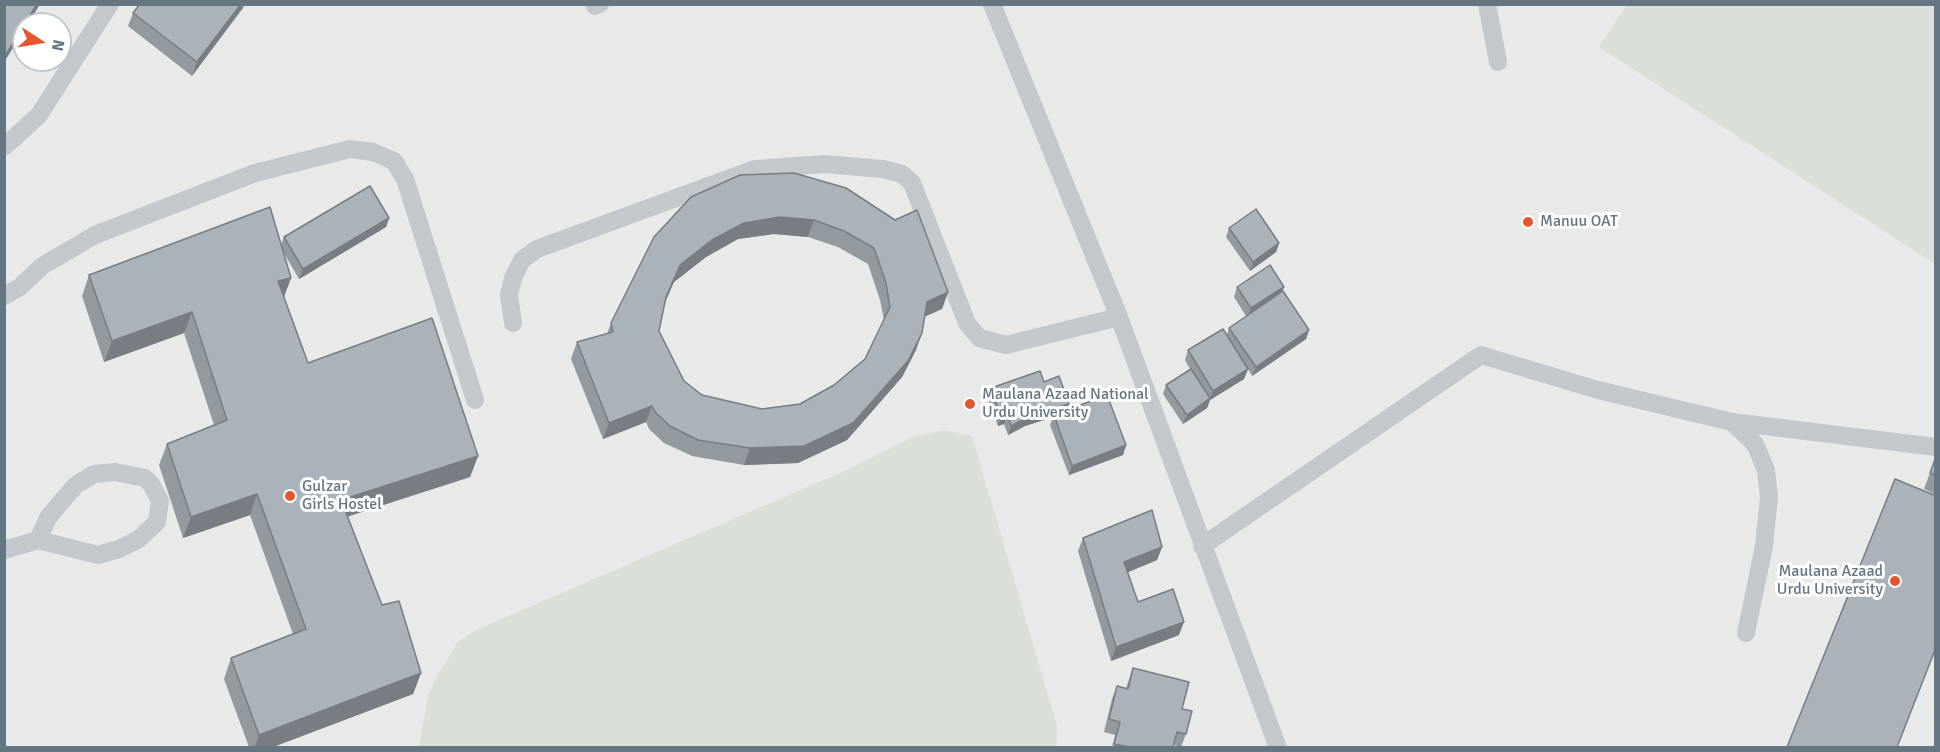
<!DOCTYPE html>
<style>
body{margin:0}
#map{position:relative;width:1940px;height:752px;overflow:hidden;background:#fafaf8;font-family:Signika,sans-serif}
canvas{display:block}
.frame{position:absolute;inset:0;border:6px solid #657683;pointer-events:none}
.north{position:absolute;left:12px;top:12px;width:60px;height:60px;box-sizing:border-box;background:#fff;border:2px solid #c1c8cd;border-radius:50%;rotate:102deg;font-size:16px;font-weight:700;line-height:24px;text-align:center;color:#657683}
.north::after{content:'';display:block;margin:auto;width:21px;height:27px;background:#e4572e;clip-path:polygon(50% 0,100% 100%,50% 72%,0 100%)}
</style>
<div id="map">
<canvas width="1940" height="752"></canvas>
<div class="frame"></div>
<div class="north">N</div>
</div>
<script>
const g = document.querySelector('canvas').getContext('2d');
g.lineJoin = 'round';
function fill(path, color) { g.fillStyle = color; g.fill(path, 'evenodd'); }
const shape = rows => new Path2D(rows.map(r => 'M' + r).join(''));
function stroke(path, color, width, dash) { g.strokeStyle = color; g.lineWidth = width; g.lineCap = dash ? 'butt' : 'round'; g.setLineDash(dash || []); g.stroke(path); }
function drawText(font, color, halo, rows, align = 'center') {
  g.font = font + ' Signika,sans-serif'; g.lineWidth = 6; g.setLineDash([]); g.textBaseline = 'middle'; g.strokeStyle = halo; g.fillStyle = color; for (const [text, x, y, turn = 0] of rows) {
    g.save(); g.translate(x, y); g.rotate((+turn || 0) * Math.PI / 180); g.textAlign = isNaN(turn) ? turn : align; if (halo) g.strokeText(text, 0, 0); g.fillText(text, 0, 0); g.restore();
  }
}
fill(shape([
 [5,5,1935,5,1935,747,5,747],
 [24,24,60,24,60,60,24,60]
]), '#e8e9e9');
fill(shape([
 [1627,5,1935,5,1935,264,1599,47],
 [943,430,972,436,1057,726,1056,747,419,747,428,696,437,676,458,642,476,630,847,470,913,437]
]), '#dadfd7');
stroke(shape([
 [992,4,1119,317,1278,748],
 [1487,4,1498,62],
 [595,6,600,4],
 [4,147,39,115,110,4],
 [4,296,20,287,42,266,95,235,255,173,350,149,373,152,394,161,405,179,475,400],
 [513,323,509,295,513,278,522,260,537,249,755,169,825,164,883,169,902,174,912,183,967,323,979,338,1006,345,1119,317],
 [1732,422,1755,444,1766,470,1769,497,1764,546,1746,633],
 [1202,546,1481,355,1598,390,1732,422,1936,447],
 [4,550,38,540,48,518,61,502,76,485,94,474,115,472,145,478,151,484,160,501,157,522,139,539,119,549,98,555,38,540]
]), '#c3c8cc', 18);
fill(shape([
 [244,7,192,76,128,26,133,13],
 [794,173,948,292,942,309,924,317,916,350,902,377,847,440,798,463,744,465,692,456,664,443,649,429,646,422,603,439,571,359,577,342,607,334,611,323],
 [774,234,808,237,838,247,868,264,880,300,884,320,865,359,834,385,800,404,762,409,702,395,684,381,659,331,664,303,674,282,706,257,738,239],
 [389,218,386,227,299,279,282,250,291,278,284,297,308,363,478,456,470,477,348,516,382,605,421,673,413,694,273,747,249,747,224,679,231,658,293,634,250,515,183,538,159,465,167,444,214,425,184,333,104,362,82,296,89,275,281,245,284,237],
 [1229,228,1279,243,1276,252,1250,271,1226,237],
 [1237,287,1282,292,1309,330,1306,339,1252,376,1247,367,1248,369,1244,379,1210,400,1207,408,1183,424,1163,394,1166,385,1190,369,1185,360,1188,350,1227,335,1229,328,1246,316,1234,297],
 [1044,382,1069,404,1066,411,1126,445,1123,455,1069,475,1050,425,1053,417,1025,426,1008,435,1004,424,998,426,988,398,991,388],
 [1935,459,1935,651,1897,747,1787,747,1934,495,1935,494,1924,489],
 [1083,538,1162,547,1157,560,1128,572,1138,602,1179,635,1111,661,1078,551],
 [1133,668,1182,709,1186,734,1181,747,1174,745,1173,747,1112,747,1115,735,1104,732,1112,699,1117,686,1126,688]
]), '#929a9f');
fill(shape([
 [37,4,40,4,28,24,25,24],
 [241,4,245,4,192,76,197,62],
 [24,25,24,31,4,62,4,57],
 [780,217,814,220,808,237,774,234,738,239,706,257,674,282,660,314,666,297,680,265,712,240,744,223],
 [389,218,386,227,299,279,303,269],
 [1279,243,1276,252,1250,271,1253,262],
 [291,278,283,299,278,281],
 [1284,287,1281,296,1247,318,1251,308],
 [948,292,942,309,921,318,927,302],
 [192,312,184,333,104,362,112,341],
 [1309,330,1306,339,1252,376,1256,367],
 [922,333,916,350,902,377,847,440,798,463,744,465,750,448],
 [1248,369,1244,379,1210,400,1207,408,1183,424,1187,415,1210,398,1213,391],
 [1069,404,1066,413,1054,415,1053,417,1025,426,1008,435,1011,426,1028,417],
 [652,406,646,422,603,439,609,423],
 [1008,415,1004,424,998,426,1001,417],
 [1126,445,1123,455,1069,475,1072,466],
 [478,456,470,477,334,521,341,500],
 [257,494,250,515,183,538,191,517],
 [1162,547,1157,560,1119,576,1124,562],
 [1184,622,1179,635,1111,661,1116,647],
 [421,673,413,694,273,747,255,747,259,735]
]), '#777d82');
const building = shape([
 [4,4,37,4,5,56,4,56,4,4],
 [140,4,241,4,197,62,133,13,140,4],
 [794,173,846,188,895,220,917,210,948,292,927,302,922,333,908,361,853,423,804,446,750,448,698,440,670,426,655,412,652,406,609,423,577,342,613,332,611,323,654,237,691,197,740,175,794,173],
 [780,217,814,220,844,231,874,248,886,283,890,307,865,359,834,385,800,404,762,409,702,395,684,381,659,331,666,297,680,265,712,240,744,223,780,217],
 [370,186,389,218,303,269,284,237,370,186],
 [270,207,291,278,278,281,308,363,432,318,478,456,341,500,382,605,399,601,421,673,259,735,231,658,306,629,257,494,191,517,167,444,227,420,192,312,112,341,89,275,270,207],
 [1256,209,1279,243,1253,262,1229,228,1256,209],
 [1270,265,1284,287,1251,308,1237,287,1270,265],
 [1283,291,1309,330,1256,367,1229,328,1283,291],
 [1223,329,1248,369,1213,391,1188,350,1223,329],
 [1191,369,1210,398,1187,415,1166,385,1191,369],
 [1040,371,1044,382,1059,376,1069,404,1028,417,1011,426,1008,415,1001,417,991,388,1040,371],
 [1107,395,1126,445,1072,466,1054,415,1107,395],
 [1935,459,1935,475,1930,473,1935,459],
 [1895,479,1934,495,1935,492,1935,650,1897,747,1787,747,1895,479],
 [1152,510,1162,547,1124,562,1138,602,1173,589,1184,622,1116,647,1083,538,1152,510],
 [1133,668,1189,682,1182,709,1192,711,1186,734,1177,732,1173,747,1130,747,1114,744,1120,722,1109,719,1117,686,1128,689,1133,668]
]);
fill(building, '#aab3b9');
stroke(building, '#777d82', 1.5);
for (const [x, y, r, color] of [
 [1528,222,6,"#e4572e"],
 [970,404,6,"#e4572e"],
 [290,496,6,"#e4572e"],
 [1895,581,6,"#e4572e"]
]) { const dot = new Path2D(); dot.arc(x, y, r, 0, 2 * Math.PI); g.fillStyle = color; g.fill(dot); stroke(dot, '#fff', 2); }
drawText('16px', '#657683', '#fff', [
 ["Manuu OAT",1540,222],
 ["Maulana Azaad National",982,395],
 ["Urdu University",982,413],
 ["Gulzar",302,487],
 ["Girls Hostel",302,505],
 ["Maulana Azaad",1883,572,"right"],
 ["Urdu University",1883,590,"right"]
], 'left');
</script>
